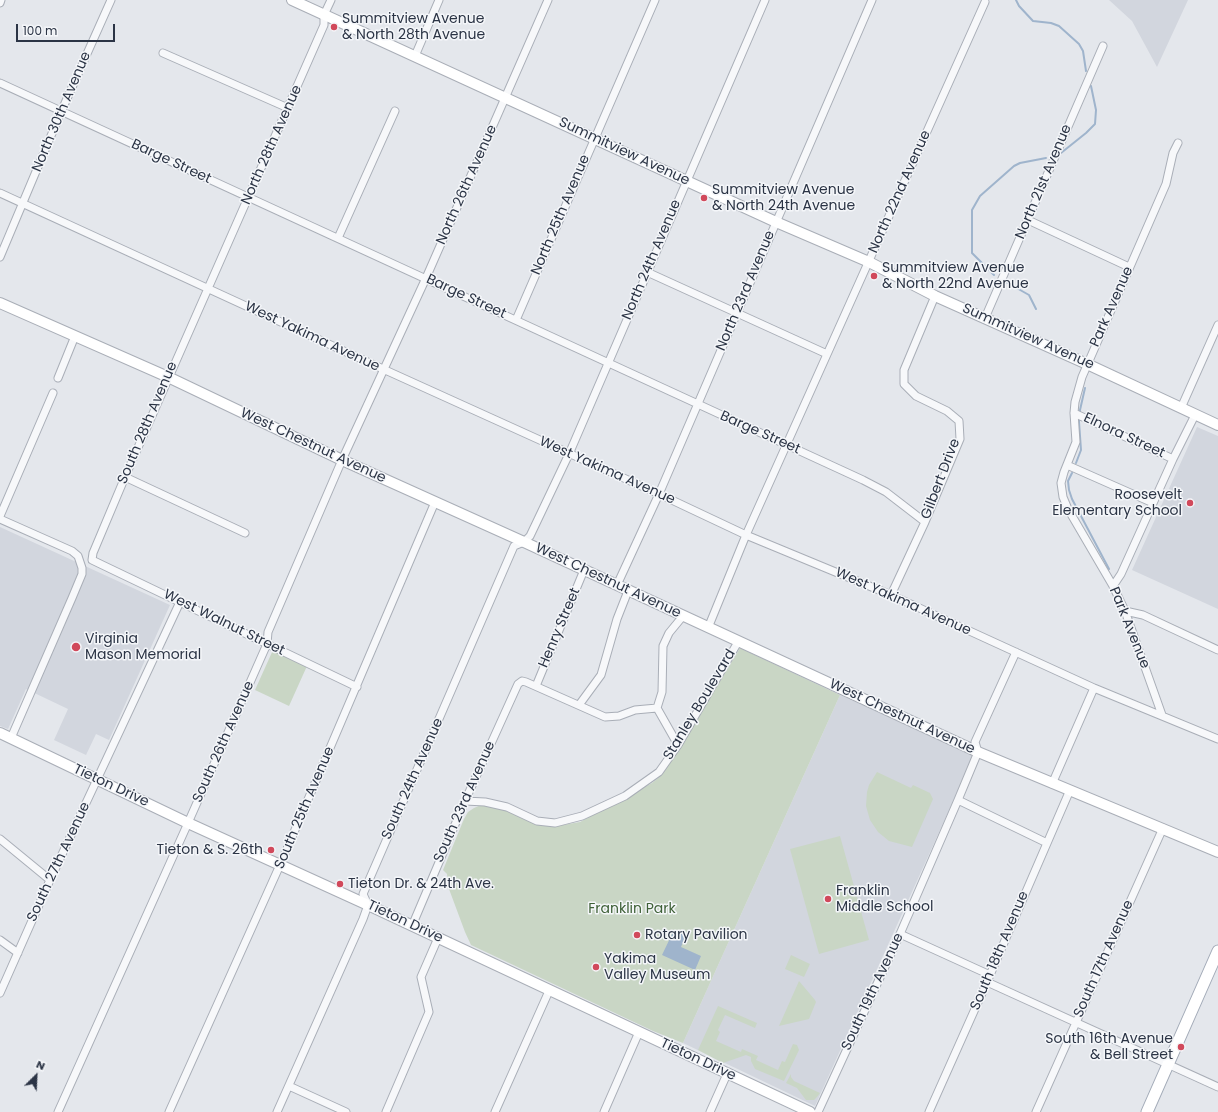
<!DOCTYPE html>
<style>
body{margin:0}
#map{position:relative;width:1218px;height:1112px;overflow:hidden;background:#e4e7ec;font-family:Poppins,sans-serif}
canvas{display:block}
.north{position:absolute;left:16px;top:1056px;width:40px;height:40px;-webkit-text-stroke:3px #f4f6f9;paint-order:stroke;rotate:24deg;font-size:11px;font-weight:700;line-height:16px;text-align:center;color:#2b3445}
.north::after{content:'';display:block;margin:auto;width:14px;height:18px;background:#2b3445;clip-path:polygon(50% 0,100% 100%,50% 72%,0 100%)}
.scale{position:absolute;left:16px;top:24px;width:99px;height:18px;box-sizing:border-box;border:2px solid #2b3445;border-top:0;padding-left:5px;font-size:12px;line-height:14px;white-space:nowrap;color:#2b3445;-webkit-text-stroke:3px #f4f6f9;paint-order:stroke}
</style>
<div id="map">
<canvas width="1218" height="1112"></canvas>
<div class="north">N</div>
<div class="scale">100 m</div>
</div>
<script>
const g = document.querySelector('canvas').getContext('2d');
g.lineJoin = 'round';
function fill(path, color) { g.fillStyle = color; g.fill(path, 'evenodd'); }
const shape = rows => new Path2D(rows.map(r => 'M' + r).join(''));
function stroke(path, color, width, dash) { g.strokeStyle = color; g.lineWidth = width; g.lineCap = dash ? 'butt' : 'round'; g.setLineDash(dash || []); g.stroke(path); }
function drawText(font, color, halo, rows, align = 'center') {
  g.font = font + ' Poppins,sans-serif'; g.lineWidth = 3; g.setLineDash([]); g.textBaseline = 'middle'; g.strokeStyle = halo; g.fillStyle = color; for (const [text, x, y, turn = 0] of rows) {
    g.save(); g.translate(x, y); g.rotate((+turn || 0) * Math.PI / 180); g.textAlign = isNaN(turn) ? turn : align; if (halo) g.strokeText(text, 0, 0); g.fillText(text, 0, 0); g.restore();
  }
}
fill(shape([
 [1109,0,1188,0,1157,67,1132,21],
 [1197,427,1218,436,1218,609,1132,570],
 [0,527,170,605,109,740,96,734,86,755,54,740,68,709,26,689,8,729,0,726],
 [840,695,974,755,815,1106,683,1043]
]), '#d2d6de');
fill(shape([
 [740,648,840,695,683,1043,653,1031,471,945,465,932,449,889,447,874,443,870,464,819,468,812,474,808,481,805,501,808,540,825,557,826,580,822,652,783,658,778,669,764],
 [273,650,307,666,289,706,255,690],
 [877,772,911,788,913,785,930,793,933,799,912,847,889,841,878,832,870,820,866,806,867,792,869,785],
 [840,836,869,940,819,954,790,849],
 [791,955,810,964,804,977,785,969],
 [799,981,815,1000,816,1002,809,1019,779,1026],
 [718,1006,757,1023,755,1028,725,1015,718,1030,720,1032,716,1041,741,1052,742,1049,758,1056,756,1060,778,1070,782,1061,785,1062,793,1044,797,1045,799,1050,784,1081,755,1069,751,1061,751,1057,746,1055,723,1063,698,1050],
 [791,1074,791,1077,794,1081,820,1093,817,1097,814,1100,806,1100,797,1088,786,1083]
]), '#c9d6c5');
fill(shape([
 [674,930,686,935,681,947,701,956,695,970,662,955]
]), '#9fb4cc');
stroke(shape([
 [1016,0,1019,6,1033,21,1051,23,1059,26,1079,44,1083,51,1086,71],
 [1061,153,1086,133,1095,124,1096,110,1091,86],
 [994,275,972,253,972,210,980,196,1014,166,1020,163,1046,158],
 [1006,282,1029,295,1036,309],
 [1076,463,1081,450,1079,422,1080,410,1085,388],
 [1072,473,1068,481,1069,490,1072,499,1109,569]
]), '#9fb4cc', 2);
const street = shape([
 [331,0,324,15,324,25,125,477,93,553,92,560,357,687],
 [0,3,1,0],
 [163,53,288,108],
 [415,56,439,0],
 [0,83,863,480,886,492,925,522],
 [0,193,383,369,659,494,746,535,891,595,1094,688,1218,739],
 [1028,220,1129,267],
 [338,238,395,111],
 [0,257,61,112,111,0],
 [647,272,827,354],
 [985,318,1103,46],
 [516,320,655,0],
 [58,378,75,336],
 [1181,408,1218,325],
 [1074,413,1173,459],
 [1067,465,1153,503],
 [125,477,245,533],
 [0,516,53,393],
 [0,519,72,551,78,556,82,568,82,574,72,598,11,738],
 [617,585,659,494,872,0],
 [1113,586,1121,574,1173,459,1195,415],
 [891,595,925,522,960,439,959,421,947,411,916,396,904,384,904,370,935,296],
 [1125,611,1143,615,1218,650],
 [708,628,746,535,985,2],
 [536,686,584,570],
 [579,705,601,675,617,619,628,591],
 [657,708,662,692,663,646,669,633,683,616],
 [1162,715,1125,611,1113,586,1068,509,1063,497,1061,483,1064,472,1076,442,1074,413,1075,402,1082,377,1166,184,1173,153,1178,143],
 [1052,784,1094,688],
 [958,800,1047,843],
 [465,801,485,802,507,807,537,821,555,823,582,816,625,796,659,772,678,745,738,642],
 [0,839,50,880],
 [412,926,465,801,518,684,522,681,526,682,605,717,619,716,635,710,657,708,678,745],
 [900,934,990,975],
 [0,940,18,953],
 [987,982,1218,1087],
 [0,993,50,880,180,602],
 [289,1086,346,1112],
 [58,1112,188,823,267,644,268,632,342,460,426,278,548,0],
 [169,1112,280,865,435,502],
 [277,1112,363,919,368,905,363,894,514,546,524,542,530,536,569,454,765,0],
 [386,1112,429,1012,421,977,438,938],
 [495,1112,549,991],
 [604,1112,639,1032],
 [710,1112,727,1074],
 [818,1112,900,934,958,800,978,752,975,742,1016,652],
 [929,1112,987,982,1070,790],
 [1036,1112,1163,828]
]);
const secondary = shape([
 [292,0,776,222,869,262,935,296,1087,364,1218,425],
 [0,303,168,377,342,460,524,542,978,752,1218,852],
 [0,733,188,823,368,905,810,1112]
]);
const primary = shape([
 [1147,1112,1218,951]
]);
stroke(street, '#a9aeb7', 9);
stroke(secondary, '#a9aeb7', 12);
stroke(primary, '#a3abb8', 13);
stroke(street, '#f7f8fa', 7);
stroke(secondary, '#fff', 10);
stroke(primary, '#fff', 11);
for (const [x, y, r, color] of [
 [334,27,4,"#d1495b"],
 [704,198,4,"#d1495b"],
 [874,276,4,"#d1495b"],
 [1190,503,4,"#d1495b"],
 [76,647,5,"#d1495b"],
 [271,850,4,"#d1495b"],
 [340,884,4,"#d1495b"],
 [828,899,4,"#d1495b"],
 [637,935,4,"#d1495b"],
 [596,967,4,"#d1495b"],
 [1181,1047,4,"#d1495b"]
]) { const dot = new Path2D(); dot.arc(x, y, r, 0, 2 * Math.PI); g.fillStyle = color; g.fill(dot); stroke(dot, '#f4f6f9', 1.5); }
drawText('14px', '#2b3445', '#f4f6f9', [
 ["Summitview Avenue",342,19],
 ["& North 28th Avenue",342,35],
 ["Summitview Avenue",712,190],
 ["& North 24th Avenue",712,206],
 ["Summitview Avenue",882,268],
 ["& North 22nd Avenue",882,284],
 ["Roosevelt",1182,495,"right"],
 ["Elementary School",1182,511,"right"],
 ["Virginia",85,639],
 ["Mason Memorial",85,655],
 ["Tieton & S. 26th",263,850,"right"],
 ["Tieton Dr. & 24th Ave.",348,884],
 ["Franklin",836,891],
 ["Middle School",836,907],
 ["Rotary Pavilion",645,935],
 ["Yakima",604,959],
 ["Valley Museum",604,975],
 ["South 16th Avenue",1173,1039,"right"],
 ["& Bell Street",1173,1055,"right"]
], 'left');
drawText('14px', '#2b3445', '#f4f6f9', [
 ["North 30th Avenue",62,112,-67],
 ["North 28th Avenue",272,145,-66],
 ["Summitview Avenue",624,152,25],
 ["Barge Street",171,162,25],
 ["North 21st Avenue",1044,182,-67],
 ["North 26th Avenue",467,185,-66],
 ["North 22nd Avenue",900,192,-66],
 ["North 25th Avenue",561,215,-67],
 ["North 24th Avenue",652,260,-67],
 ["North 23rd Avenue",746,291,-67],
 ["Barge Street",466,297,25],
 ["Park Avenue",1112,307,-66],
 ["West Yakima Avenue",312,337,25],
 ["Summitview Avenue",1028,337,24],
 ["South 28th Avenue",148,423,-67],
 ["Barge Street",760,433,24],
 ["Elnora Street",1124,436,25],
 ["West Chestnut Avenue",313,446,25],
 ["West Yakima Avenue",607,471,24],
 ["Gilbert Drive",941,479,-69],
 ["West Chestnut Avenue",608,581,25],
 ["West Yakima Avenue",903,602,24],
 ["West Walnut Street",224,623,26],
 ["Henry Street",560,628,-67],
 ["Park Avenue",1129,628,68],
 ["Stanley Boulevard",700,705,-59],
 ["West Chestnut Avenue",902,717,25],
 ["South 26th Avenue",224,742,-66],
 ["South 24th Avenue",413,779,-66],
 ["Tieton Drive",111,786,25],
 ["South 23rd Avenue",465,802,-66],
 ["South 25th Avenue",305,808,-67],
 ["South 27th Avenue",59,862,-65],
 ["Tieton Drive",405,922,25],
 ["South 18th Avenue",1000,951,-67],
 ["South 17th Avenue",1104,959,-66],
 ["South 19th Avenue",873,992,-65],
 ["Tieton Drive",698,1060,25]
]);
drawText('14px', '#3f6138', '#f4f6f9', [
 ["Franklin Park",632,909]
]);
</script>
